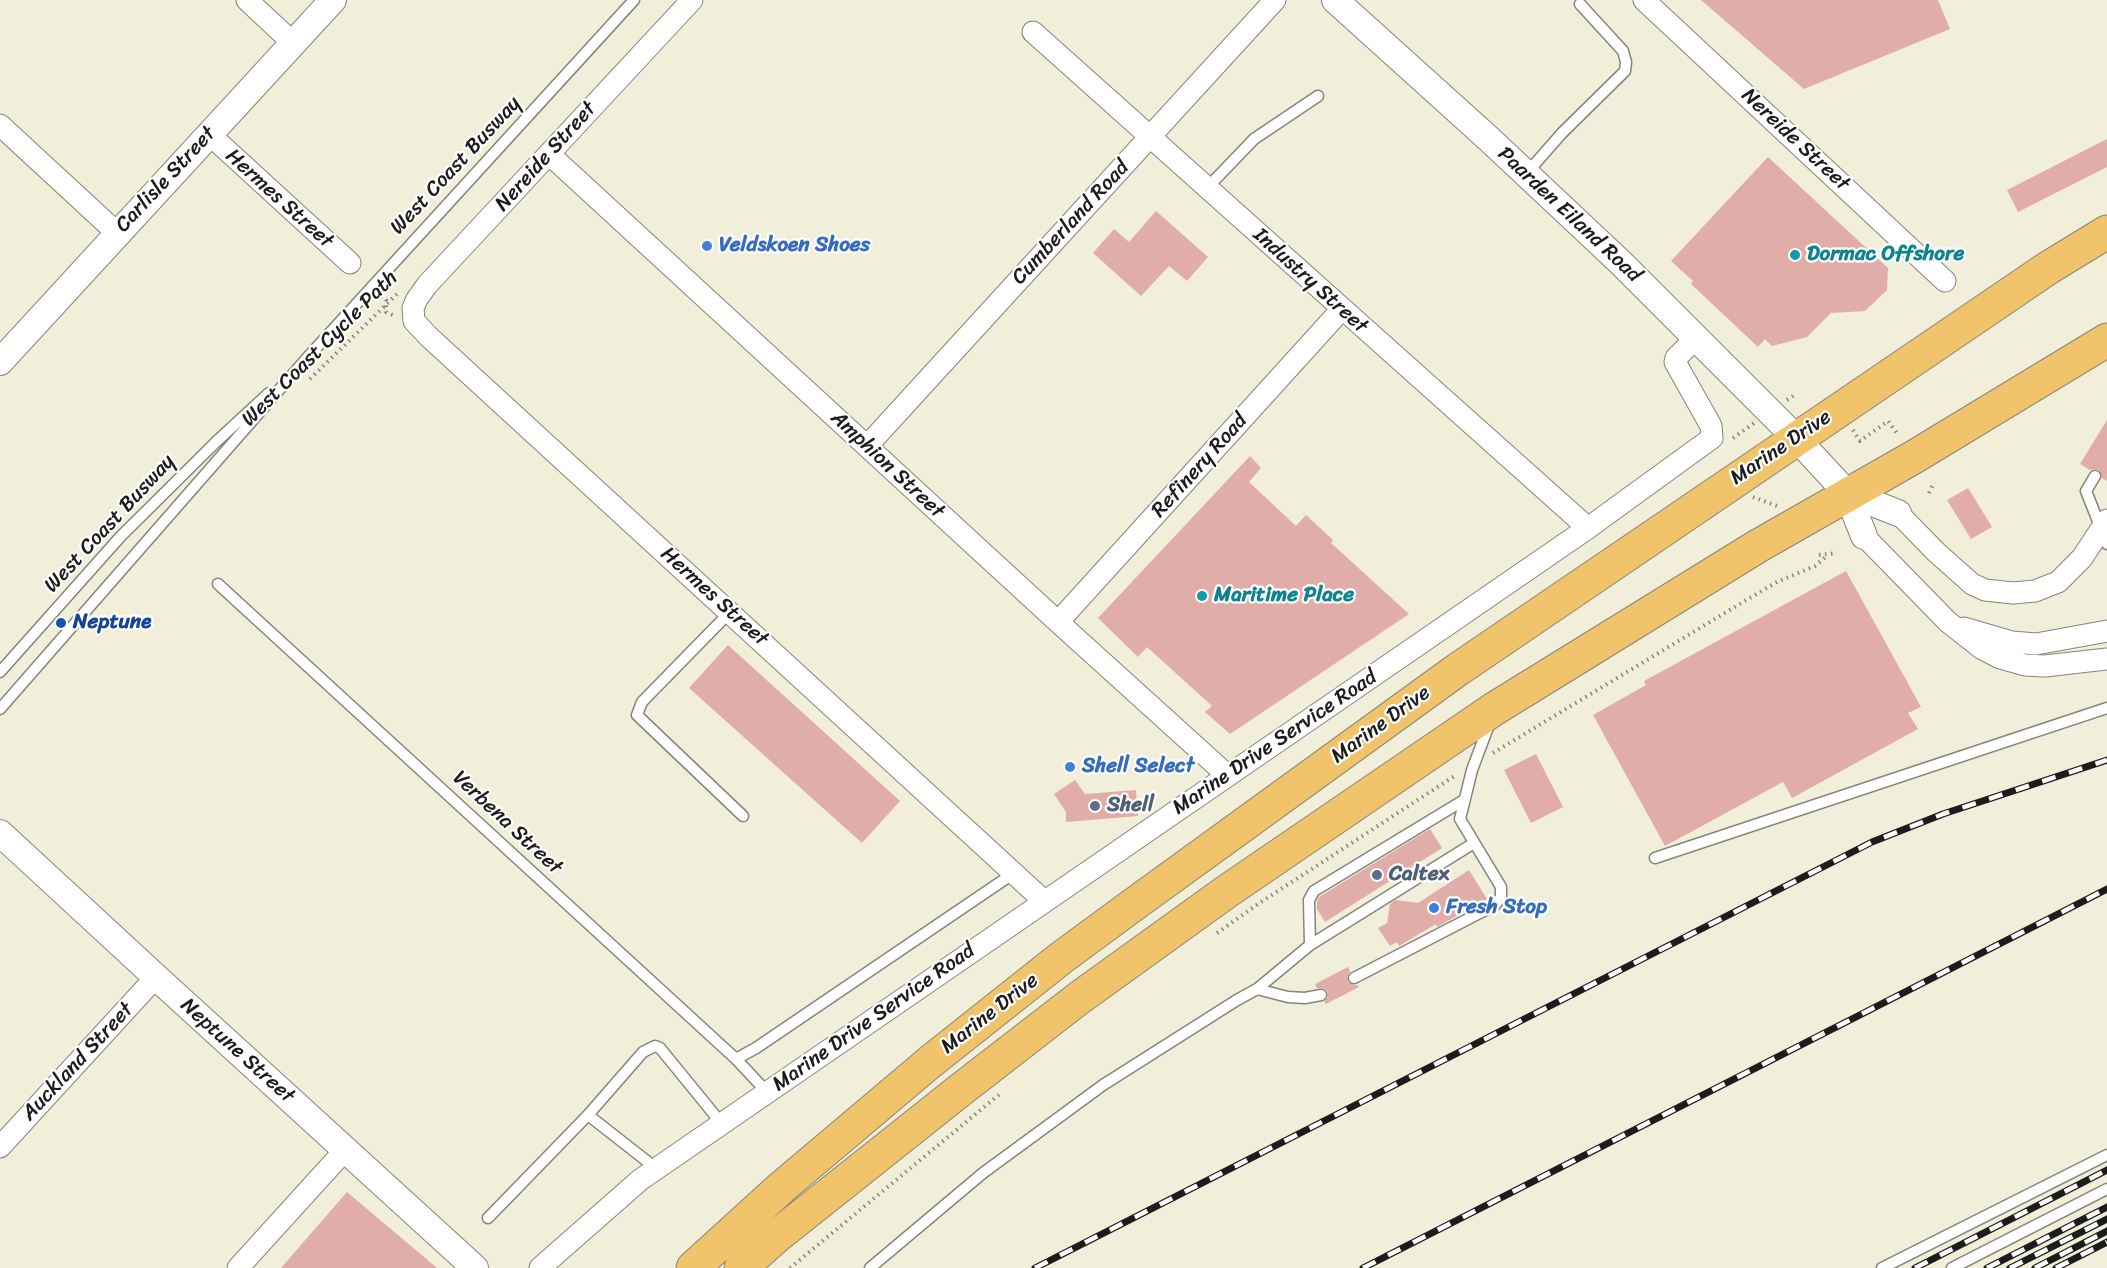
<!DOCTYPE html>
<style>
body{margin:0}
canvas{display:block;background:#f1eed9}
</style>
<canvas width="2107" height="1268"></canvas>
<script>
const g = document.querySelector('canvas').getContext('2d');
g.lineJoin = 'round';
function fill(path, color) { g.fillStyle = color; g.fill(path, 'evenodd'); }
const shape = rows => new Path2D(rows.map(r => 'M' + r).join(''));
function stroke(path, color, width, dash) { g.strokeStyle = color; g.lineWidth = width; g.lineCap = dash ? 'butt' : 'round'; g.setLineDash(dash || []); g.stroke(path); }
function drawText(font, color, halo, rows, align = 'center') {
  g.font = font + ' Sriracha,sans-serif'; g.lineWidth = 4.5; g.setLineDash([]); g.textBaseline = 'middle'; g.strokeStyle = halo; g.fillStyle = color; for (const [text, x, y, turn = 0] of rows) {
    g.save(); g.translate(x, y); g.rotate((+turn || 0) * Math.PI / 180); g.textAlign = isNaN(turn) ? turn : align; if (halo) g.strokeText(text, 0, 0); g.fillText(text, 0, 0); g.restore();
  }
}
fill(shape([
 [1701,0,1938,0,1950,29,1804,89],
 [2107,139,2107,167,2018,212,2007,190],
 [1768,157,1888,268,1887,290,1865,311,1831,313,1807,337,1772,346,1765,339,1758,347,1691,284,1693,281,1671,261],
 [1156,211,1208,257,1187,281,1169,266,1141,296,1093,253,1114,229,1129,242],
 [2107,420,2107,481,2102,478,2099,470,2095,469,2090,470,2080,464],
 [1250,456,1261,468,1249,482,1296,526,1306,515,1333,540,1331,543,1409,614,1230,734,1205,712,1212,706,1147,647,1138,657,1098,618],
 [1968,488,1992,527,1971,539,1947,500],
 [1846,571,1921,707,1908,713,1918,729,1792,798,1783,782,1665,846,1593,715,1646,685,1644,681],
 [728,645,900,801,862,843,689,688],
 [1536,754,1563,807,1531,823,1504,770],
 [1075,780,1085,794,1136,790,1138,816,1066,822,1066,812,1054,794],
 [1430,829,1442,848,1325,922,1317,909,1317,902,1319,897],
 [1469,870,1487,899,1437,927,1436,924,1399,946,1397,942,1390,946,1378,928,1387,923,1390,904,1396,900,1418,903],
 [1348,967,1350,971,1347,977,1348,982,1353,985,1357,985,1359,987,1326,1004,1324,1002,1328,997,1327,991,1323,988,1317,988,1315,984],
 [347,1192,437,1268,281,1268]
]), '#e1ada8');
const service = shape([
 [1526,174,1562,133,1625,71,1626,62,1623,51,1580,4],
 [1207,188,1254,139,1318,96],
 [2095,476,2086,491,2107,544],
 [218,584,736,1059,767,1092],
 [730,612,642,702,637,715,743,816],
 [0,672,121,536,217,441,269,393],
 [0,709,307,358,634,0],
 [1464,800,1314,891,1309,900,1310,945,1474,843],
 [1655,858,2107,708],
 [1354,978,1495,905,1501,897,1501,887,1460,819,1472,770,1490,722],
 [1257,989,1288,997,1305,998,1321,995],
 [736,1059,756,1048,1014,873],
 [588,1115,657,1169],
 [488,1218,588,1115,643,1052,655,1046,660,1048,722,1124],
 [870,1268,983,1173,1103,1085,1237,1000,1257,989,1310,945],
 [1882,1268,2107,1155],
 [1952,1268,2107,1189]
]);
const minor = shape([
 [247,0,293,43],
 [692,0,427,285,417,299,413,308,414,321,429,337,1044,901],
 [1644,0,1945,281],
 [1033,32,1588,528],
 [0,125,117,233],
 [209,134,350,263],
 [549,154,1058,622,1227,775],
 [867,446,1275,0],
 [1898,513,1936,552,1972,584,1985,590,2013,593,2035,591,2058,582,2082,558,2107,520],
 [1864,536,1948,622,1981,648,2000,658,2025,665,2045,666,2107,659],
 [1058,622,1342,309],
 [1964,628,2012,642,2036,644,2107,631],
 [0,1147,156,977],
 [238,1268,346,1149],
 [540,1268,640,1180,1588,528,1712,438,1711,426,1675,362,1676,358,1696,338]
]);
const tertiary = shape([
 [1335,0,1489,139,1620,262,1796,438,1847,493,1898,513],
 [0,362,333,0],
 [1847,493,1864,536],
 [0,833,156,977,475,1268]
]);
const primary = shape([
 [693,1268,782,1187,930,1062,1061,958,1133,905,1457,670,2048,268,2107,232],
 [741,1268,778,1235,959,1091,1079,998,1226,892,1494,709,1758,546,1914,457,2107,340]
]);
stroke(service, '#86857a', 13);
stroke(minor, '#86857a', 23);
stroke(tertiary, '#86857a', 28);
stroke(primary, '#86857a', 35);
stroke(shape([
 [381,296,386,300,386,312,395,316],
 [310,379,397,294],
 [1787,400,1796,394],
 [1853,430,1860,441,1888,421,1899,436],
 [1733,438,1754,423],
 [1929,493,1934,482],
 [1753,497,1777,506],
 [1819,555,1837,553],
 [1493,753,1748,599,1777,582,1815,566,1828,555],
 [1217,933,1258,904,1456,775],
 [790,1268,1001,1093]
]), '#86857a', 4, [1.5, 4.5]);
stroke(service, '#fff', 10);
stroke(minor, '#fff', 21);
stroke(tertiary, '#fff', 26);
stroke(primary, '#f1c36a', 33);
const rail = shape([
 [1035,1268,1872,842,1943,814,2107,760],
 [1363,1268,2107,889],
 [1915,1268,2107,1170],
 [1987,1268,2107,1207],
 [2010,1268,2107,1219],
 [2035,1268,2107,1231],
 [2056,1268,2107,1242]
]);
stroke(rail, '#1c1c1c', 7);
stroke(rail, '#fff', 4.5, [14]);
for (const [x, y, r, color] of [
 [707,246,6,"#3f7fe0"],
 [1795,255,6,"#0f9aa8"],
 [1202,596,6,"#0f9aa8"],
 [61,623,6,"#1a4fb4"],
 [1070,767,6,"#3f7fe0"],
 [1095,806,6,"#5c6f8a"],
 [1377,875,6,"#5c6f8a"],
 [1434,908,6,"#3f7fe0"]
]) { const dot = new Path2D(); dot.arc(x, y, r, 0, 2 * Math.PI); g.fillStyle = color; g.fill(dot); stroke(dot, '#fff', 2); }
drawText('21px', '#1c1c1c', '#fff', [
 ["Nereide Street",1795,140,43],
 ["Nereide Street",546,157,-48],
 ["West Coast Busway",456,166,-47],
 ["Carlisle Street",166,180,-47],
 ["Hermes Street",279,199,42],
 ["Paarden Eiland Road",1569,215,43],
 ["Cumberland Road",1071,223,-47],
 ["Industry Street",1310,281,42],
 ["West Coast Cycle Path",320,349,-45],
 ["Marine Drive",1781,448,-34],
 ["Amphion Street",887,465,43],
 ["Refinery Road",1200,466,-48],
 ["West Coast Busway",110,524,-47],
 ["Hermes Street",714,597,42],
 ["Marine Drive",1381,725,-36],
 ["Marine Drive Service Road",1275,743,-34],
 ["Verbena Street",507,823,43],
 ["Marine Drive",990,1014,-38],
 ["Marine Drive Service Road",874,1018,-35],
 ["Neptune Street",237,1051,42],
 ["Auckland Street",78,1062,-47]
]);
drawText('bold 21px', '#366cbe', '#fff', [
 ["Veldskoen Shoes",719,246],
 ["Shell Select",1082,767],
 ["Fresh Stop",1446,908]
], 'left');
drawText('bold 21px', '#0d838f', '#fff', [
 ["Dormac Offshore",1807,255],
 ["Maritime Place",1214,596]
], 'left');
drawText('bold 21px', '#164399', '#fff', [
 ["Neptune",73,623]
], 'left');
drawText('bold 21px', '#4e5e75', '#fff', [
 ["Shell",1107,806],
 ["Caltex",1389,875]
], 'left');
</script>
